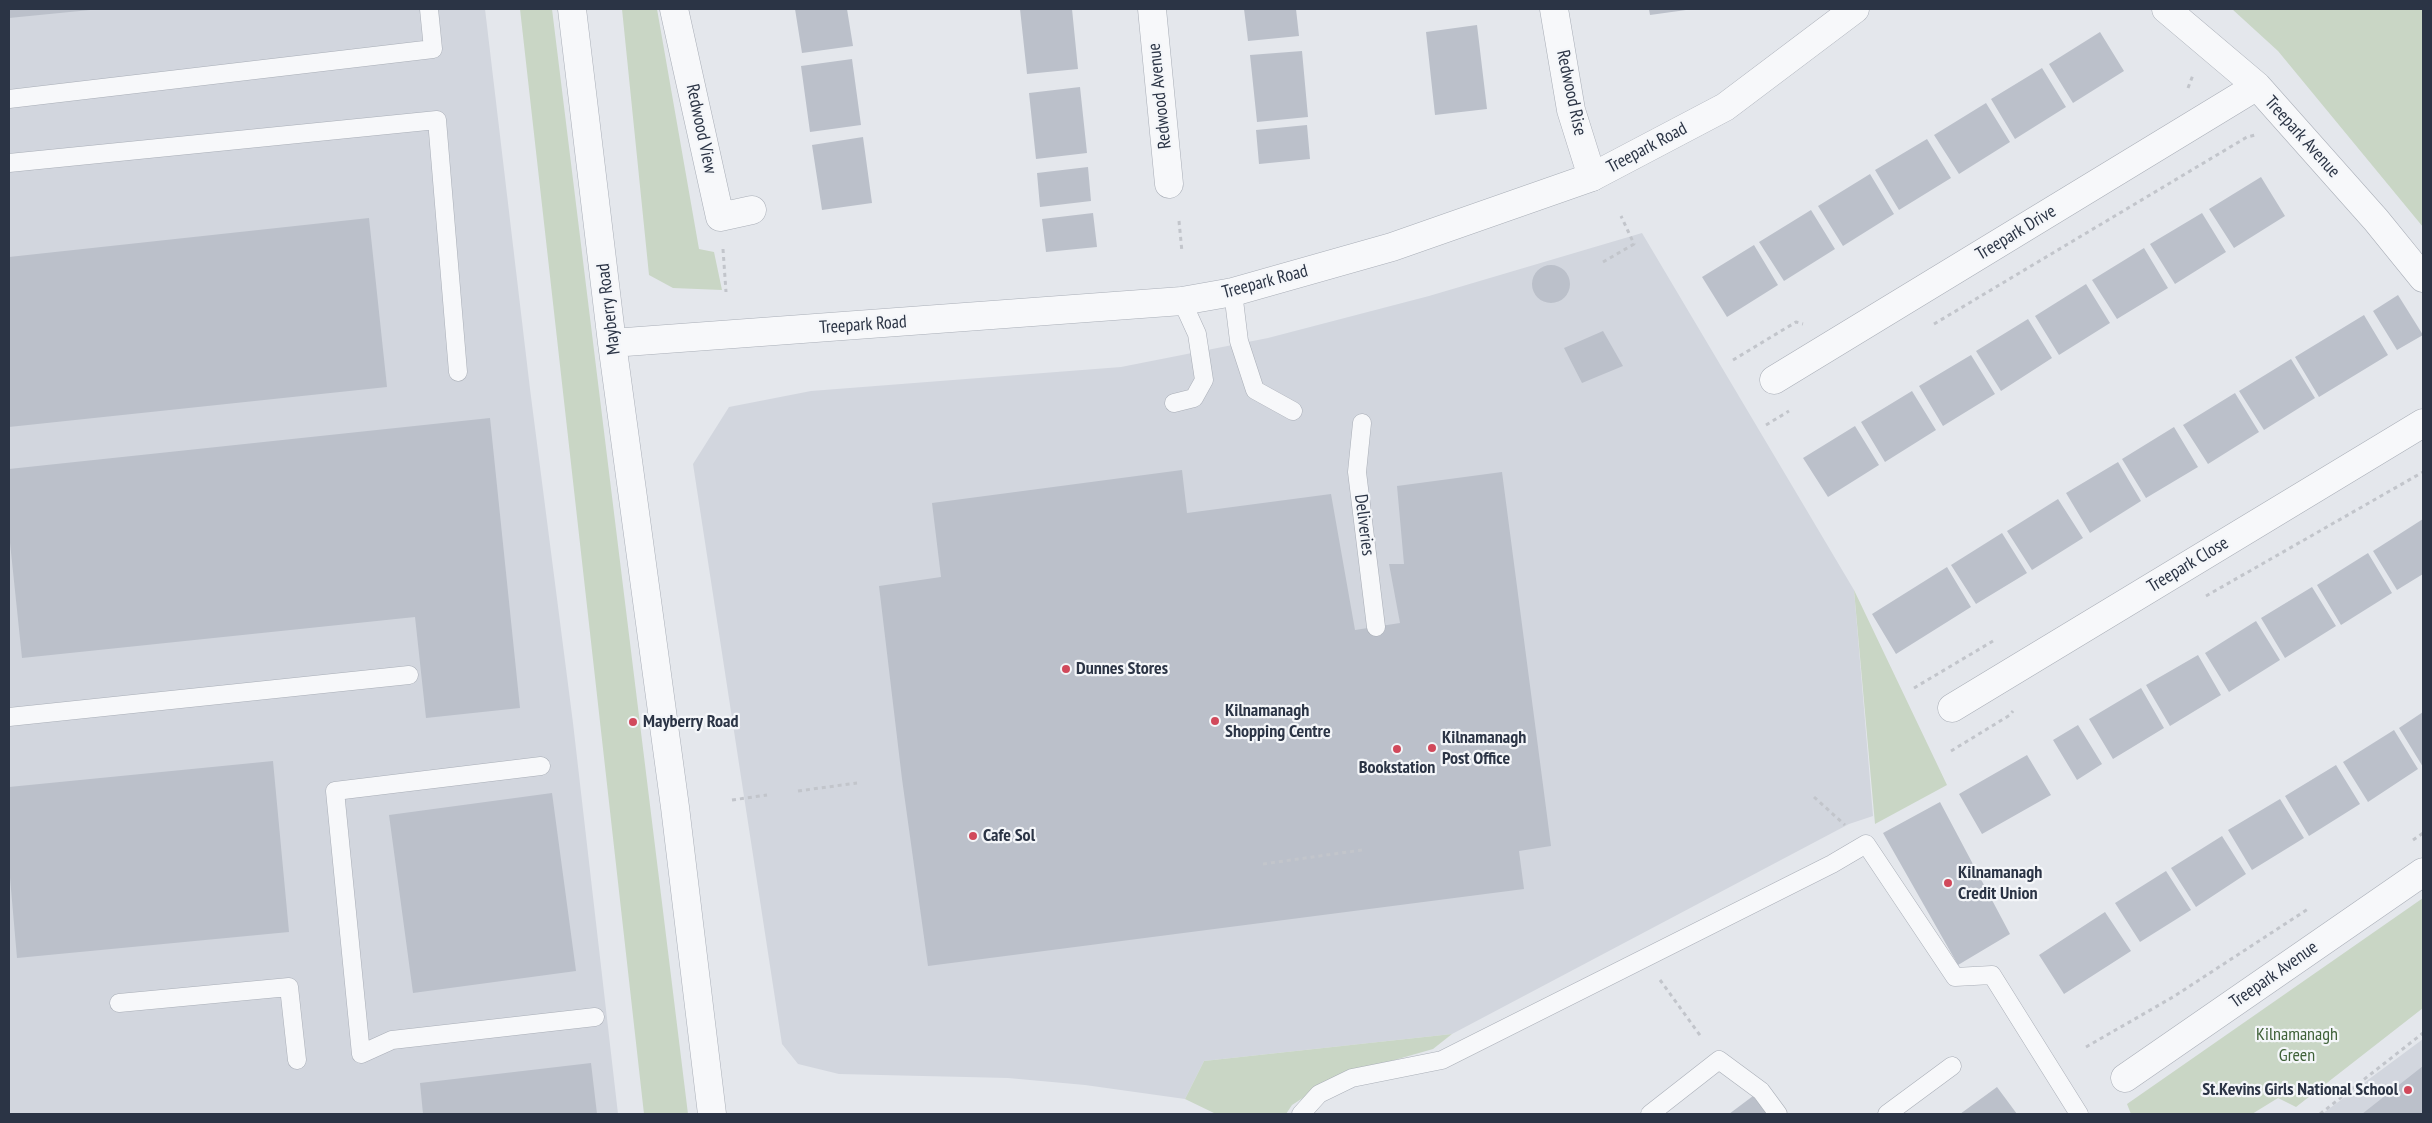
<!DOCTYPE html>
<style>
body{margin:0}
#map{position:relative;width:2432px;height:1123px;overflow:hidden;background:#e4e7ec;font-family:"PT Sans Narrow",sans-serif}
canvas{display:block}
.frame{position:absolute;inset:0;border:10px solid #2b3445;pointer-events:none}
</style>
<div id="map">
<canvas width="2432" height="1123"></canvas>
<div class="frame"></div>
</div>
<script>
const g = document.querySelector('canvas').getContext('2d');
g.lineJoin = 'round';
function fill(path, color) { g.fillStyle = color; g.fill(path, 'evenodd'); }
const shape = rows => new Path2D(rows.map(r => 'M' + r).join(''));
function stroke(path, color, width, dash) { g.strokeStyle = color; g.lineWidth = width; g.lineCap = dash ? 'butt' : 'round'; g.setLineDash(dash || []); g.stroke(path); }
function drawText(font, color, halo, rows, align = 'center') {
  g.font = font + ' "PT Sans Narrow",sans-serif'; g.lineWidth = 4.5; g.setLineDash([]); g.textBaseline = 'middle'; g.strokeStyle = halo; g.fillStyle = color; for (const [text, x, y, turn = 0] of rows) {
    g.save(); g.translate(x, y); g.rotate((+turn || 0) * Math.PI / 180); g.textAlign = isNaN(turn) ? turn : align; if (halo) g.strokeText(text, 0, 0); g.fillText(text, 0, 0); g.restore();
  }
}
fill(shape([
 [9,9,485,9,530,389,573,723,618,1114,9,1114],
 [1642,233,1854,590,1873,816,1849,824,1452,1034,1204,1061,1185,1099,1085,1085,1008,1078,839,1074,798,1064,782,1044,693,464,729,407,811,391,1121,367,1268,338,1429,296],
 [2423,1039,2423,1114,2322,1114]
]), '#d2d6de');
fill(shape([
 [520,9,552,9,688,1114,644,1114],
 [622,9,657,9,699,249,714,252,722,290,673,288,649,275],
 [2232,9,2423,9,2423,227,2278,51],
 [1854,590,1947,785,1875,824],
 [2423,898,2423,1008,2296,1107,2278,1098,2252,1114,2131,1114,2127,1104],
 [1452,1034,1433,1049,1335,1077,1292,1105,1286,1114,1216,1114,1185,1099,1204,1061]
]), '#c9d6c5');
fill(shape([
 [9,9,90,9,90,10,9,18],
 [795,9,847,9,853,46,802,53],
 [1020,9,1072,9,1078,69,1027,74],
 [1244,9,1296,9,1299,36,1248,41],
 [1649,9,1686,9,1686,10,1650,15],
 [1477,25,1487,109,1435,115,1426,32],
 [2100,32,2124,71,2073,103,2049,64],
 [1302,51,1308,117,1257,122,1250,55],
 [852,59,861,125,810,132,801,66],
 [2042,68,2066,107,2015,139,1991,99],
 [1080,87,1087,153,1036,159,1029,93],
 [1986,103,2010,142,1959,174,1934,135],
 [1307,125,1310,159,1259,164,1256,130],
 [863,137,872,203,822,210,812,145],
 [1927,139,1951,178,1899,210,1875,170],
 [1088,167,1091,201,1040,207,1037,173],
 [1870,174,1894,214,1843,246,1818,206],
 [2261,177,2285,216,2234,248,2209,209],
 [1811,210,1835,249,1784,281,1759,242],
 [1093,213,1097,247,1046,252,1042,219],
 [2202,213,2226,252,2175,284,2150,244],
 [369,218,387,387,9,427,9,257],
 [1754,245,1778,285,1727,317,1702,277],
 [2144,248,2168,288,2117,319,2092,280],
 '1532 284a19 19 0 1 1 38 0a19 19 0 1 1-38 0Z',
 [2086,284,2110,323,2059,355,2035,316],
 [2398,295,2423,335,2397,350,2373,311],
 [2364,315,2388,355,2319,397,2295,357],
 [2028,319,2052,358,2001,391,1976,351],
 [1603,331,1623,366,1582,383,1564,348],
 [1971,355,1995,394,1943,426,1919,386],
 [2291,359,2315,398,2264,430,2239,391],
 [1912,391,1936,430,1885,462,1861,422],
 [2235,393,2259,432,2208,464,2183,425],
 [490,418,520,708,426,718,415,617,22,658,9,533,9,469],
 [1855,426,1879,465,1828,497,1803,458],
 [2174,427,2198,467,2146,498,2122,459],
 [2118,462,2141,501,2090,533,2066,493],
 [1182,470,1187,513,1331,494,1355,630,1400,623,1389,564,1404,564,1397,486,1502,472,1551,846,1519,851,1524,889,928,966,902,779,879,586,941,577,932,503],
 [2058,499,2083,538,2032,570,2007,531],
 [2423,519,2423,574,2397,590,2373,551],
 [2002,533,2027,573,1976,604,1951,565],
 [2368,553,2392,593,2341,625,2317,585],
 [1947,567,1971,607,1896,654,1872,614],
 [2312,587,2336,626,2285,658,2261,618],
 [2256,621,2280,660,2229,692,2205,653],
 [2198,655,2221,695,2170,726,2146,685],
 [2141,688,2164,728,2113,759,2089,719],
 [2423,712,2423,767,2399,728],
 [2078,725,2102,764,2077,780,2053,740],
 [2394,730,2418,769,2368,802,2343,762],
 [2027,755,2051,795,1982,834,1959,794],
 [273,761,289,932,17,958,9,866,9,787],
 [2336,765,2360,804,2309,836,2285,796],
 [552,793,576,971,413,993,389,815],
 [2280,799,2304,838,2252,870,2228,830],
 [1940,802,2010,934,1958,965,1883,833],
 [2222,836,2246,874,2196,907,2171,868],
 [2166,871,2191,910,2140,942,2115,903],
 [2105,912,2131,951,2064,994,2039,955],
 [591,1063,597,1114,423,1114,420,1083],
 [2423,1066,2423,1114,2362,1114],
 [1997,1087,2017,1114,1960,1114],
 [1753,1096,1767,1114,1729,1114]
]), '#bbc0ca');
const service = shape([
 [9,99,433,49,429,9],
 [9,163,437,120,458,372],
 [1233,292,1239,341,1255,390,1293,411],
 [1174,403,1194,398,1204,380,1197,334,1182,301],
 [1362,423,1357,472,1376,627],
 [9,717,409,675],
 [541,766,335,791,361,1054,392,1040,595,1017],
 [119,1003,289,987,297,1060],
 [1301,1114,1319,1094,1352,1078,1442,1060,1832,864,1866,844,1955,977,1992,975,2079,1114],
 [1650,1114,1719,1060,1761,1091,1778,1114],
 [1887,1114,1952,1066]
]);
const minor = shape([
 [674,9,720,217,752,210],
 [1152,9,1169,184],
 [1554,9,1571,110,1592,177],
 [2166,9,2257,86,2376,220,2423,278],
 [1774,380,2257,86],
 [1952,708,2423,423],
 [2125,1078,2423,872]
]);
const tertiary = shape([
 [572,9,612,343,675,807,712,1114],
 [612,343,1182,301,1233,292,1392,247,1592,177,1725,107,1855,9]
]);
stroke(service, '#a9aeb7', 19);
stroke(minor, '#a9aeb7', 29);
stroke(tertiary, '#a9aeb7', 29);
stroke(shape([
 [2188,88,2193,75],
 [1179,221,1182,252],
 [723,249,726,292],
 [1603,262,1634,244,1621,216],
 [1934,324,2247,137,2255,135],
 [1733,360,1796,322,1803,324],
 [1766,425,1789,411],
 [2206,596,2423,472],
 [1914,688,1993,641],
 [1951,751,2010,715,2013,711],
 [798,791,857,783],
 [1814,797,1845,825],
 [732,800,767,795],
 [2413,840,2423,833],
 [1263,864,1362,850],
 [1660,980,1702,1038],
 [2086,1047,2173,997,2308,909],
 [2320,1114,2423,1033]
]), '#c2c5cb', 3, [4, 4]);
stroke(service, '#f7f8fa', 18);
stroke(minor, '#f7f8fa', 28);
stroke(tertiary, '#f7f8fa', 28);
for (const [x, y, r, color] of [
 [1066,669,5,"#d1495b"],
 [1215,721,5,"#d1495b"],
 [633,722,5,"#d1495b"],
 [1432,748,5,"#d1495b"],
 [1397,749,5,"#d1495b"],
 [973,836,5,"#d1495b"],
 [1948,883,5,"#d1495b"],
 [2408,1090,5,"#d1495b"]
]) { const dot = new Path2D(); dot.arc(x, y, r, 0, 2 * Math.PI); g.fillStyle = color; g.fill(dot); stroke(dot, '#f4f6f9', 2); }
drawText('18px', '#2b3445', '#f4f6f9', [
 ["Redwood Rise",1571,93,78],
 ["Redwood Avenue",1160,96,-96],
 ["Redwood View",701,129,78],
 ["Treepark Avenue",2302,137,48],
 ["Treepark Road",1647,148,-28],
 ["Treepark Drive",2016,233,-31],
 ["Treepark Road",1265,282,-15],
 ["Mayberry Road",609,309,-97],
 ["Treepark Road",863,325,-4],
 ["Deliveries",1364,525,83],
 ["Treepark Close",2188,565,-31],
 ["Treepark Avenue",2274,975,-35]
]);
drawText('bold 18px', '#2b3445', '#f4f6f9', [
 ["Dunnes Stores",1076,669],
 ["Kilnamanagh",1225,711],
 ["Shopping Centre",1225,732],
 ["Mayberry Road",643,722],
 ["Kilnamanagh",1442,738],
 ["Post Office",1442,759],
 ["Bookstation",1397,768,"center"],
 ["Cafe Sol",983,836],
 ["Kilnamanagh",1958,873],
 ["Credit Union",1958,894],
 ["St.Kevins Girls National School",2398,1090,"right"]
], 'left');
drawText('18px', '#3f6138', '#f4f6f9', [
 ["Kilnamanagh",2297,1035],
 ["Green",2297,1056]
]);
</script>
